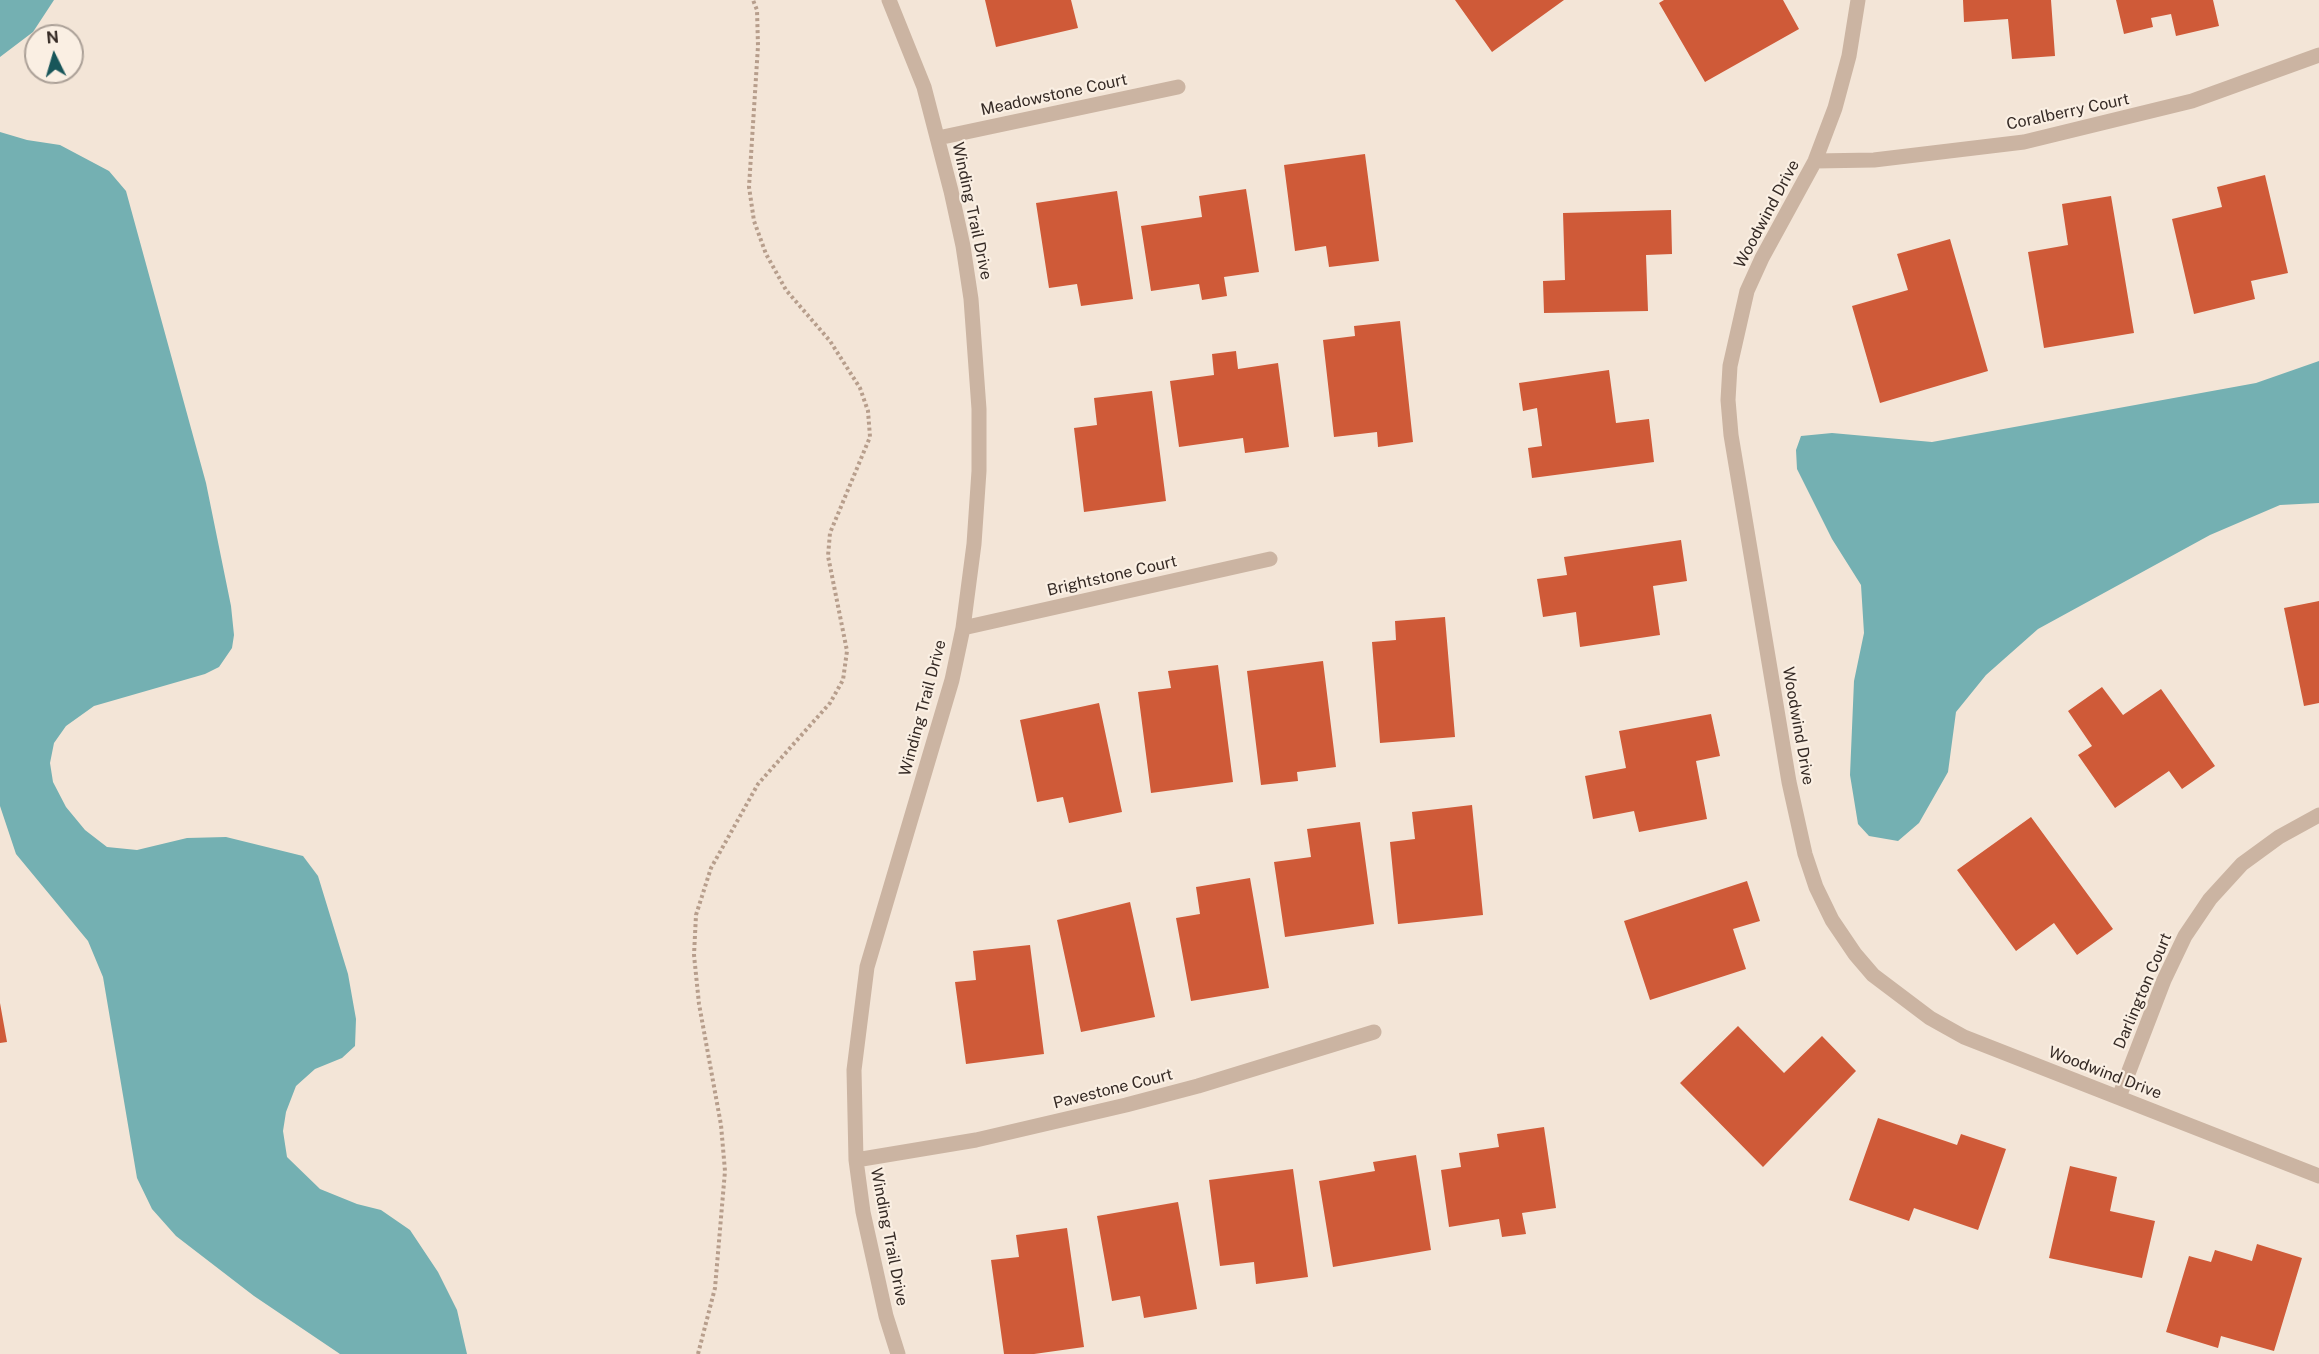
<!DOCTYPE html>
<style>
body{margin:0}
#map{position:relative;width:2319px;height:1354px;overflow:hidden;background:#f3e5d7;font-family:"Public Sans",sans-serif}
canvas{display:block}
.north{position:absolute;left:24px;top:24px;width:60px;height:60px;box-sizing:border-box;background:#faefe3;border:2px solid #aba097;border-radius:50%;rotate:355deg;font-size:16px;font-weight:700;line-height:24px;text-align:center;color:#352a25}
.north::after{content:'';display:block;margin:auto;width:21px;height:27px;background:#18565a;clip-path:polygon(50% 0,100% 100%,50% 72%,0 100%)}
</style>
<div id="map">
<canvas width="2319" height="1354"></canvas>
<div class="north">N</div>
</div>
<script>
const g = document.querySelector('canvas').getContext('2d');
g.lineJoin = 'round';
function fill(path, color) { g.fillStyle = color; g.fill(path, 'evenodd'); }
const shape = rows => new Path2D(rows.map(r => 'M' + r).join(''));
function stroke(path, color, width, dash) { g.strokeStyle = color; g.lineWidth = width; g.lineCap = dash ? 'butt' : 'round'; g.setLineDash(dash || []); g.stroke(path); }
function drawText(font, color, halo, rows, align = 'center') {
  g.font = font + ' "Public Sans",sans-serif'; g.lineWidth = 4.5; g.setLineDash([]); g.textBaseline = 'middle'; g.strokeStyle = halo; g.fillStyle = color; for (const [text, x, y, turn = 0] of rows) {
    g.save(); g.translate(x, y); g.rotate((+turn || 0) * Math.PI / 180); g.textAlign = isNaN(turn) ? turn : align; if (halo) g.strokeText(text, 0, 0); g.fillText(text, 0, 0); g.restore();
  }
}
fill(shape([
 [0,0,54,0,33,32,0,57],
 [0,132,27,140,60,145,109,171,126,191,206,483,231,606,234,635,232,648,219,667,205,674,94,706,66,726,54,743,50,763,53,782,66,807,85,830,107,847,137,850,187,838,226,837,303,856,318,876,348,974,356,1019,355,1046,342,1058,315,1069,296,1086,286,1112,283,1131,287,1157,320,1189,357,1204,381,1210,410,1230,438,1272,457,1310,467,1354,340,1354,254,1296,176,1236,152,1209,137,1178,103,977,88,941,16,854,0,806],
 [2319,361,2319,503,2280,505,2210,535,2038,629,1986,675,1956,712,1948,772,1919,823,1898,841,1869,836,1858,824,1850,775,1854,681,1864,633,1861,585,1832,539,1797,469,1796,450,1801,436,1832,433,1932,442,2256,383]
]), '#74b0b2');
fill(shape([
 [985,0,1071,0,1078,28,996,47],
 [1455,0,1564,0,1492,52],
 [1664,0,1783,0,1799,29,1705,82,1659,3],
 [1963,0,2051,0,2055,56,2012,59,2008,19,1964,22],
 [2116,0,2213,0,2219,26,2176,36,2171,14,2151,18,2153,27,2124,34],
 [1365,154,1379,261,1329,267,1326,246,1295,251,1284,165],
 [2265,175,2288,273,2251,281,2255,299,2194,314,2172,219,2222,207,2217,187],
 [1246,189,1259,272,1224,277,1227,296,1202,300,1199,284,1151,291,1141,226,1202,217,1199,196],
 [1117,191,1133,299,1081,306,1077,284,1049,288,1036,203],
 [2111,196,2134,333,2044,348,2028,252,2068,245,2062,204],
 [1671,210,1672,254,1646,255,1648,311,1544,313,1543,281,1565,280,1563,213],
 [1950,239,1988,371,1880,403,1852,306,1908,290,1897,254],
 [1400,321,1413,442,1378,447,1377,432,1334,437,1323,340,1355,336,1354,326],
 [1236,351,1238,369,1278,363,1289,447,1245,453,1243,438,1179,447,1170,381,1214,375,1212,354],
 [1609,370,1616,423,1649,419,1654,462,1532,478,1528,448,1542,446,1537,408,1523,411,1519,383],
 [1152,391,1166,501,1084,512,1074,428,1097,425,1094,398],
 [1681,540,1687,581,1653,586,1660,635,1580,647,1576,612,1543,617,1537,579,1567,575,1564,557],
 [2319,601,2319,703,2304,706,2284,608],
 [1445,617,1455,737,1380,743,1372,642,1396,640,1395,621],
 [1323,661,1336,767,1297,772,1298,781,1261,785,1247,671],
 [1218,665,1233,782,1151,793,1138,692,1171,688,1168,671],
 [2102,687,2123,715,2161,689,2215,766,2182,789,2169,771,2115,808,2078,755,2092,746,2068,711],
 [1099,703,1122,812,1069,823,1063,797,1037,802,1020,720],
 [1711,714,1720,756,1696,761,1707,819,1639,832,1634,811,1593,819,1585,776,1626,768,1619,731],
 [1472,805,1483,915,1398,924,1390,842,1415,839,1412,812],
 [2031,817,2113,929,2077,955,2054,923,2016,951,1957,870],
 [1360,822,1374,924,1285,937,1274,862,1311,857,1307,829],
 [1250,878,1269,988,1191,1001,1176,918,1200,914,1196,887],
 [1747,881,1760,921,1733,929,1746,969,1650,1000,1624,921],
 [1130,902,1155,1017,1081,1032,1057,920],
 [1030,945,1044,1054,966,1064,955,982,976,980,973,951],
 [0,1003,7,1042,0,1043],
 [1738,1026,1784,1073,1822,1036,1856,1071,1763,1167,1680,1083],
 [1878,1118,1957,1145,1961,1134,2006,1149,1978,1230,1914,1208,1909,1221,1849,1200],
 [1544,1127,1556,1208,1522,1213,1526,1234,1502,1237,1499,1219,1449,1227,1441,1170,1461,1167,1459,1153,1499,1147,1497,1134],
 [1416,1155,1431,1250,1333,1267,1319,1181,1375,1171,1373,1162],
 [2070,1166,2117,1177,2110,1211,2155,1221,2142,1278,2049,1258],
 [1293,1169,1308,1277,1256,1284,1254,1262,1220,1266,1209,1180],
 [1178,1202,1197,1309,1144,1318,1140,1296,1112,1301,1097,1216],
 [1067,1228,1084,1347,1034,1354,1004,1354,991,1260,1019,1257,1016,1235],
 [2257,1244,2302,1258,2274,1351,2221,1336,2218,1348,2166,1332,2189,1256,2211,1262,2215,1250,2252,1261]
]), '#cf5a38');
stroke(shape([
 [698,1354,715,1288,725,1171,721,1125,699,1004,694,955,696,915,711,868,758,784,830,703,843,680,847,651,828,556,830,533,870,437,868,411,860,388,830,341,786,290,766,254,754,221,749,187,758,46,757,10,753,0]
]), '#b79e8c', 4, [3, 3]);
stroke(shape([
 [889,0,924,87,951,191,963,246,971,299,979,409,979,471,974,544,963,628,952,680,867,967,854,1070,856,1160,863,1212,886,1316,898,1354],
 [1858,0,1849,56,1835,108,1815,161,1762,258,1747,291,1730,366,1728,400,1731,435,1789,782,1805,854,1816,887,1832,920,1855,954,1873,975,1930,1018,1964,1037,2319,1176],
 [938,138,1178,87],
 [1815,161,1874,160,2024,142,2192,101,2319,55],
 [963,628,1270,559],
 [2119,1097,2164,980,2185,936,2210,899,2242,864,2279,837,2319,815],
 [856,1160,976,1140,1126,1105,1198,1086,1374,1032]
]), '#cbb4a2', 15);
drawText('16px', '#352a25', '#faefe3', [
 ["Meadowstone Court",1054,95,-12],
 ["Coralberry Court",2068,112,-12],
 ["Winding Trail Drive",972,211,78],
 ["Woodwind Drive",1767,214,-62],
 ["Brightstone Court",1112,576,-13],
 ["Winding Trail Drive",923,708,-75],
 ["Woodwind Drive",1798,726,80],
 ["Darlington Court",2143,991,-67],
 ["Woodwind Drive",2105,1073,21],
 ["Pavestone Court",1113,1089,-14],
 ["Winding Trail Drive",889,1237,79]
]);
</script>
